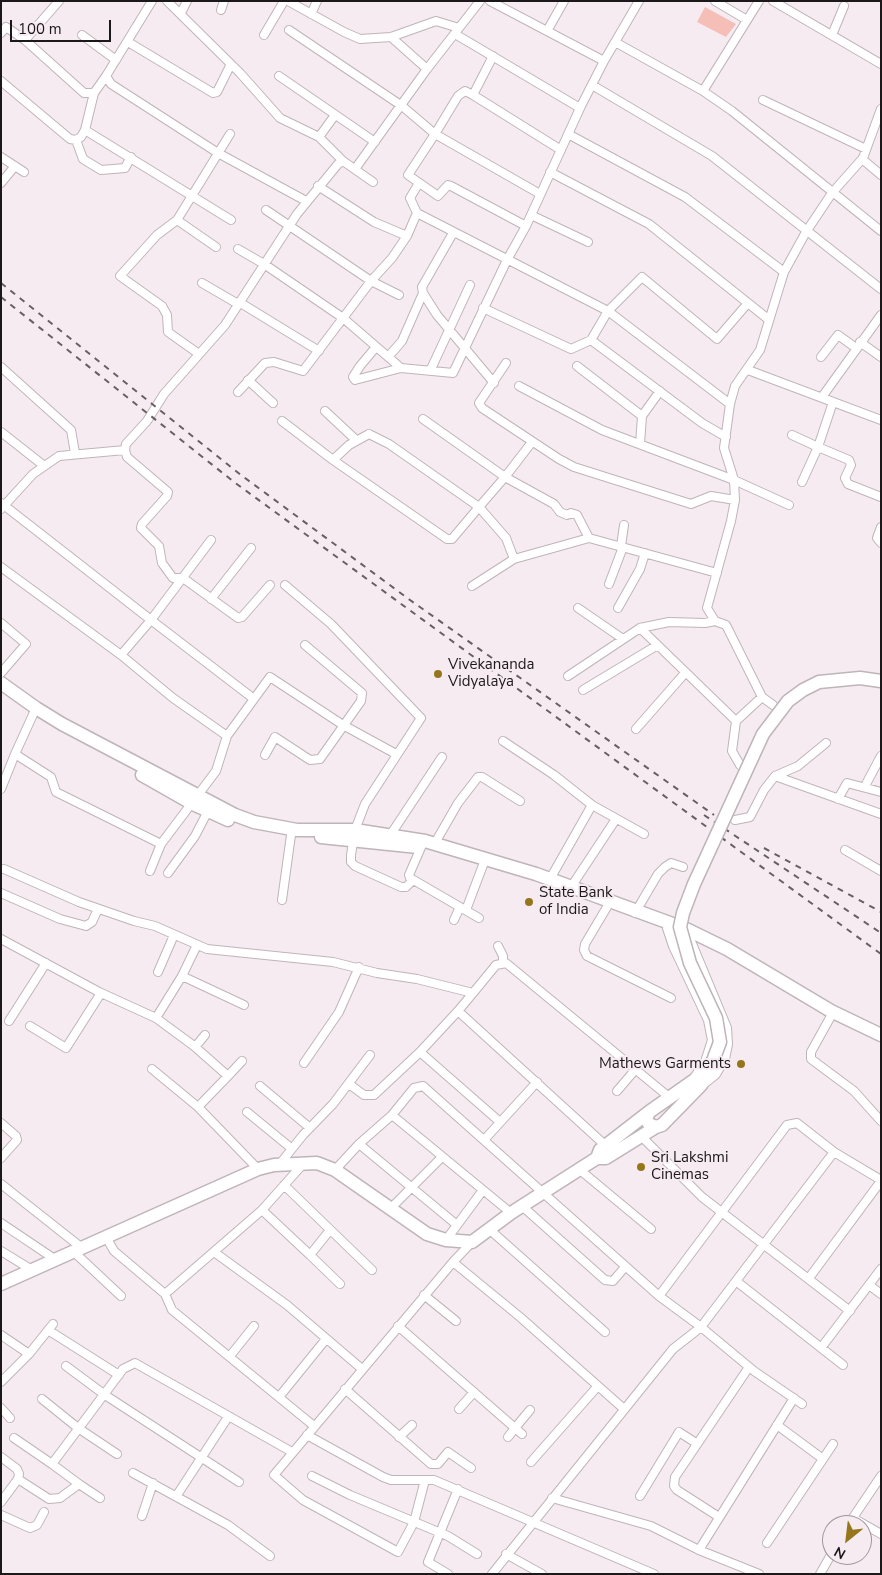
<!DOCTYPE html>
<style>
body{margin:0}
#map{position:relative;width:882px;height:1575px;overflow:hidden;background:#f6ebf0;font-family:"Nunito Sans",sans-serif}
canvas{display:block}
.frame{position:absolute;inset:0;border:2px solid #1c181a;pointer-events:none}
.north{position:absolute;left:822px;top:1515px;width:50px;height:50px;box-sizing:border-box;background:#f6ebf0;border:1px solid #9f979a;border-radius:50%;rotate:209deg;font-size:14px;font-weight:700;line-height:20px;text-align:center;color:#1c181a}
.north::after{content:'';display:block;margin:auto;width:18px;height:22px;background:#95761d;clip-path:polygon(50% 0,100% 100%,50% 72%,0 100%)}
.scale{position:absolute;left:10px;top:20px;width:101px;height:22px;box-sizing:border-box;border:2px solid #1c181a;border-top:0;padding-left:6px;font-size:15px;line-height:18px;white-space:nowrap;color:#1c181a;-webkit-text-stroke:4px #f6ebf0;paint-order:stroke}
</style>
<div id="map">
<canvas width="882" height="1575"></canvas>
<div class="frame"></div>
<div class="north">N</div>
<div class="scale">100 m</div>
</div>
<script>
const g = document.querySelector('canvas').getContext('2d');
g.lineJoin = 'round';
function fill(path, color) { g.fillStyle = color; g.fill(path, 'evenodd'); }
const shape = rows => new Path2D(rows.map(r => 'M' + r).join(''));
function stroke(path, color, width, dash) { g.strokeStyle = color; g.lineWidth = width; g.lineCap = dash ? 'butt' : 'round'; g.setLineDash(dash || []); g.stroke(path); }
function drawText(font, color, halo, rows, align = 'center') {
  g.font = font + ' "Nunito Sans",sans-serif'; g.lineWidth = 4; g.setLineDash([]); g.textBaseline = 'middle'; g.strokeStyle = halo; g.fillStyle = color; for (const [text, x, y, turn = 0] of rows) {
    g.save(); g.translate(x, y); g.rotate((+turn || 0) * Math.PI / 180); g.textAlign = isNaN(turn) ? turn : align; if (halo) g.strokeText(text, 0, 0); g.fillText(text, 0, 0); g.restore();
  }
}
fill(shape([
 [705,7,736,24,726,37,697,22]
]), '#f5bfb7');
const minor = shape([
 [152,1,106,76,111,84,218,153,306,201],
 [167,1,240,73,280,118,319,137,343,161],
 [288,1,344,32,360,39,391,37,436,21,459,28],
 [490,1,604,61,639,1],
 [715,1,747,20],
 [773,1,881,64],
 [221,10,224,1],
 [181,13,187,1],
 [311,14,317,1],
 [289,30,402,106,435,134,408,175,438,196,448,185,451,186,526,226],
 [547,31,564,1],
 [1,33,6,27,25,40,59,1],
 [455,34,580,108],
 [82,35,116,60],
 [264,35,284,1],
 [832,35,844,6],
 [391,37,427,69],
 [25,40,84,93,94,93,106,76],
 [128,42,213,93,217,92,231,64],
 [615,42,703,91,732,111,881,231],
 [493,56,473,95,561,150],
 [279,76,375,142],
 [1,81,70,139,76,140,81,137,85,130,94,93],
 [592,85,712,156,881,289],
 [703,91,759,1],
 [473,95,465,91,458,96,435,134,540,194],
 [763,100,866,149],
 [85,130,231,220],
 [568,134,685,197,784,272],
 [319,137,335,115],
 [76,140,83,159,101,170,125,168,131,157],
 [1,157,24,172],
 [862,159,881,175],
 [355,169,427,69,480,1],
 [550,172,649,224,768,319],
 [1,183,15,166],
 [419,183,410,198,417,213,608,311,730,404],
 [318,186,374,222,407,236,417,213],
 [266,210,371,281,399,295],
 [531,215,588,242],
 [177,220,216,247],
 [453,233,422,287,423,293,437,315,494,383],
 [238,249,264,264,343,318,401,368],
 [202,283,238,304],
 [239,302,319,351],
 [483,308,571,349,591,340,702,423,726,437],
 [591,340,608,311,642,277,717,339,748,303],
 [860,342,881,357],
 [376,347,360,366,353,377,355,380,401,368,453,373,507,260,526,226,581,106,604,61],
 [199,354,168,332,167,315,162,306,120,276,157,235,177,220,230,134],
 [388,357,402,341,423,293],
 [821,357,838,335,856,348],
 [506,363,479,403,482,408,559,459,574,467,691,504,711,496,735,500],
 [577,366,642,416],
 [1,367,71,430,75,453],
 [431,369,470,285],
 [748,370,881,420],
 [248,380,273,403],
 [519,386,602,430,734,480,789,505],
 [238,392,265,363,274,362,303,371,371,281,392,258,407,236],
 [822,397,881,315],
 [833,402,818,447,849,460,851,465,845,478,848,484,881,497],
 [325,411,356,440],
 [423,419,505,477,532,442],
 [282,421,333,460],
 [1,432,43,465],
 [369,434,389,444,479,507,452,539,447,539,333,460,349,445,369,434],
 [792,435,818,447,802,482],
 [640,444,642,416,660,391],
 [1,503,151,620,211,540],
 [1,509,33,474,59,456,125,450],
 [881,527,877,538,881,543],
 [621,546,624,525],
 [514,559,506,538,479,507,505,477,554,504,560,512,567,515,571,513,577,515,589,538],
 [1,567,121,655],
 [609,584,623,547],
 [270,585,242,617,238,618,183,578,173,578,162,563,159,546,141,528,142,524,167,496,168,492,127,457,125,450,126,444,147,421,164,394,225,325,297,214,338,164,343,161,373,182],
 [285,585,331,624,421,718,365,804,355,830,351,855,351,862,355,866,401,887,406,887,412,881],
 [472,586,514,559,589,538,717,573],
 [211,599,251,548],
 [578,608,623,639],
 [618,608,640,569,645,553],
 [1,623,26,644,1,673],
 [640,628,736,721],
 [568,676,640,628,669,622,705,623,715,621],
 [583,690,656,646],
 [773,705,762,697,726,625,715,621,707,608,731,521,735,500,734,480,724,448,730,404,735,386,760,350,784,272,806,232,832,193,863,158,881,109],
 [36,708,15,754,51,777,56,792,161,844,216,771,227,736,270,677,343,725,396,754],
 [636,729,685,673],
 [227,736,173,698,121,655,151,620,254,699],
 [503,741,554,775,592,805,550,879],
 [265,755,275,737,310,760,320,759,361,701,362,693,305,645],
 [740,765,732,751,736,721,762,697],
 [775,776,881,814],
 [865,786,881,756],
 [1,789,15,754],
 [838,799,847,783,881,792],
 [592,805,644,834],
 [735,820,750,817,764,790,775,776,798,766,826,743],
 [391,834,442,757],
 [435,843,458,803,478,777,482,777,520,801],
 [422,845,409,875,410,878,479,918],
 [845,850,881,871],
 [4,869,79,902,134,921,155,926,207,949,333,962,377,973,417,979,473,993,458,1011,606,1146],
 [150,871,161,844],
 [168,873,195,836,208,811],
 [571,887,616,819],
 [1,893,60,919,86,926,92,922,98,909],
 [282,900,291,835],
 [607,907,585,944,584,950,587,956,671,998],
 [466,910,483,865],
 [635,913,658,874,665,867,671,863,683,867],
 [454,920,460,907],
 [1,939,99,992,156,1018,194,1046,228,1076,198,1107],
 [498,946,503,956,503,962],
 [158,972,174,935],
 [182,976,244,1005],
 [473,993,496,965,506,963,669,1097],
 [831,1016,811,1052,811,1059,854,1091,881,1121],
 [156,1018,182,976,197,945],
 [9,1021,46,963],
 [30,1026,66,1048,101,993],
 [195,1047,205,1035],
 [420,1052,500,1122],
 [304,1063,339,1012,359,967],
 [152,1069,198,1107,258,1169],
 [228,1076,242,1061],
 [349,1084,364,1095,374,1095,420,1052,458,1011],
 [260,1086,310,1128],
 [617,1091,635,1070],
 [247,1112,291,1148],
 [392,1115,414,1088,423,1086,659,1296,701,1327,754,1371,802,1404],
 [1,1123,16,1136,17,1140,1,1158],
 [641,1136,702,1197,850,1311],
 [484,1140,537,1082],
 [359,1144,457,1225],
 [279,1165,303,1135,333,1104,370,1055],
 [335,1170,359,1144,392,1115,511,1213],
 [580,1170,651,1229],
 [1,1184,82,1248],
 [284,1185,372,1270],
 [522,1206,605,1280,613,1281,625,1267],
 [391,1208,442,1157],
 [262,1210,303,1164],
 [1,1223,56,1260],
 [489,1229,605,1332],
 [330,1230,310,1255,340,1284],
 [106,1237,114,1251,165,1294,172,1310,314,1426],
 [446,1240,483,1190],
 [472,1242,453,1262,520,1317,624,1409],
 [1,1251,32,1270],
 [74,1252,121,1296],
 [214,1252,287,1305,362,1369],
 [809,1278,881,1181],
 [736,1281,843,1365],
 [869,1285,881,1294],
 [165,1294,262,1210,310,1255],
 [424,1295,456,1321],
 [659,1296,787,1125,797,1123,834,1152],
 [398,1326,515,1428,530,1410],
 [48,1330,119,1375],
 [1,1335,29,1354],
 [821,1348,881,1269],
 [230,1356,254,1326],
 [66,1366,105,1395,239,1482],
 [1,1382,29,1354,53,1324],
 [345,1389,431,1464,438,1464,448,1452,471,1468],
 [279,1397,326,1339],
 [42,1399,78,1428,117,1454],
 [1,1408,10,1418],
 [459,1409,474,1392],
 [777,1425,823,1459],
 [307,1435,383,1477,391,1480,434,1480,654,1574],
 [399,1437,412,1425],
 [508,1437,515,1428,522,1434],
 [14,1438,52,1464,123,1369,135,1363,292,1452],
 [1,1457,17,1469,19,1474,18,1479,1,1502],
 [531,1462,597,1387],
 [133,1473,228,1525,270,1556],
 [312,1476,350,1495,448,1536,477,1554],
 [18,1479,49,1499,60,1498,79,1484,52,1464],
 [425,1480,414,1522,398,1552,303,1500,274,1475,453,1262],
 [79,1484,100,1498],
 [177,1495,228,1417],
 [640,1496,679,1432,696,1443],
 [552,1498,651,1526,699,1550,759,1574],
 [1,1515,30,1528,37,1525,44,1512],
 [142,1516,153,1483],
 [719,1517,677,1490,674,1486,675,1477,749,1367],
 [853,1518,881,1534],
 [848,1525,881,1476],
 [767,1543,833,1444],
 [699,1550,794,1398],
 [506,1554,542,1574],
 [448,1574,428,1562,458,1489],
 [492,1574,673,1349,701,1327,834,1152,881,1180],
 [820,1574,832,1553]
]);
const tertiary = shape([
 [668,928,674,946,709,1020,713,1040,706,1062,695,1078],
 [689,939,726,1028,727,1044,724,1059,715,1074,701,1085]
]);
const primary = shape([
 [706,1072,649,1112,646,1119,649,1124,656,1127,662,1125,701,1085,711,1066],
 [597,1158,606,1158,656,1127],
 [1,1284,258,1169,274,1165,317,1163,335,1170,427,1234,446,1240,472,1242,511,1213,597,1158,600,1150,649,1112]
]);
const trunk = shape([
 [1,683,36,708,62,724,235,815,254,822,297,830,355,830,425,841,536,874,686,929,727,949,831,1011,881,1035],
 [142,775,193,804,228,820],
 [321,837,418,847]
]);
stroke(minor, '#bfb4b9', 10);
stroke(tertiary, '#bfb4b9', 12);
stroke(primary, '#bfb4b9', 15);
stroke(trunk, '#bfb4b9', 15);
stroke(minor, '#fff', 8);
stroke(tertiary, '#fff', 10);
stroke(primary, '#fff', 12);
stroke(trunk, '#fff', 12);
stroke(shape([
 [1,283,241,475,410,600,714,815],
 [1,297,234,482,881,954],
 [704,815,881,933],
 [764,848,881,912]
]), '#676063', 2, [6, 6]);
const primaryBridge = shape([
 [711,1066,720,1042,716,1018,690,963,680,927,683,913,694,884,763,734,788,701,803,690,819,682,860,678,881,681]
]);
stroke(primaryBridge, '#bfb4b9', 15, []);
stroke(primaryBridge, '#fff', 12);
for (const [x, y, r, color] of [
 [438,674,5,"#95761d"],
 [529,902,5,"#95761d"],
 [741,1064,5,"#95761d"],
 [641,1167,5,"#95761d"]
]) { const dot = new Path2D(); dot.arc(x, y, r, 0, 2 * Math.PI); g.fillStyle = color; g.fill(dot); stroke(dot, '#f6ebf0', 2); }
drawText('15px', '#1c181a', '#f6ebf0', [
 ["Vivekananda",448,665],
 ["Vidyalaya",448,682],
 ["State Bank",539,893],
 ["of India",539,910],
 ["Mathews Garments",731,1064,"right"],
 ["Sri Lakshmi",651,1158],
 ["Cinemas",651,1175]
], 'left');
</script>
